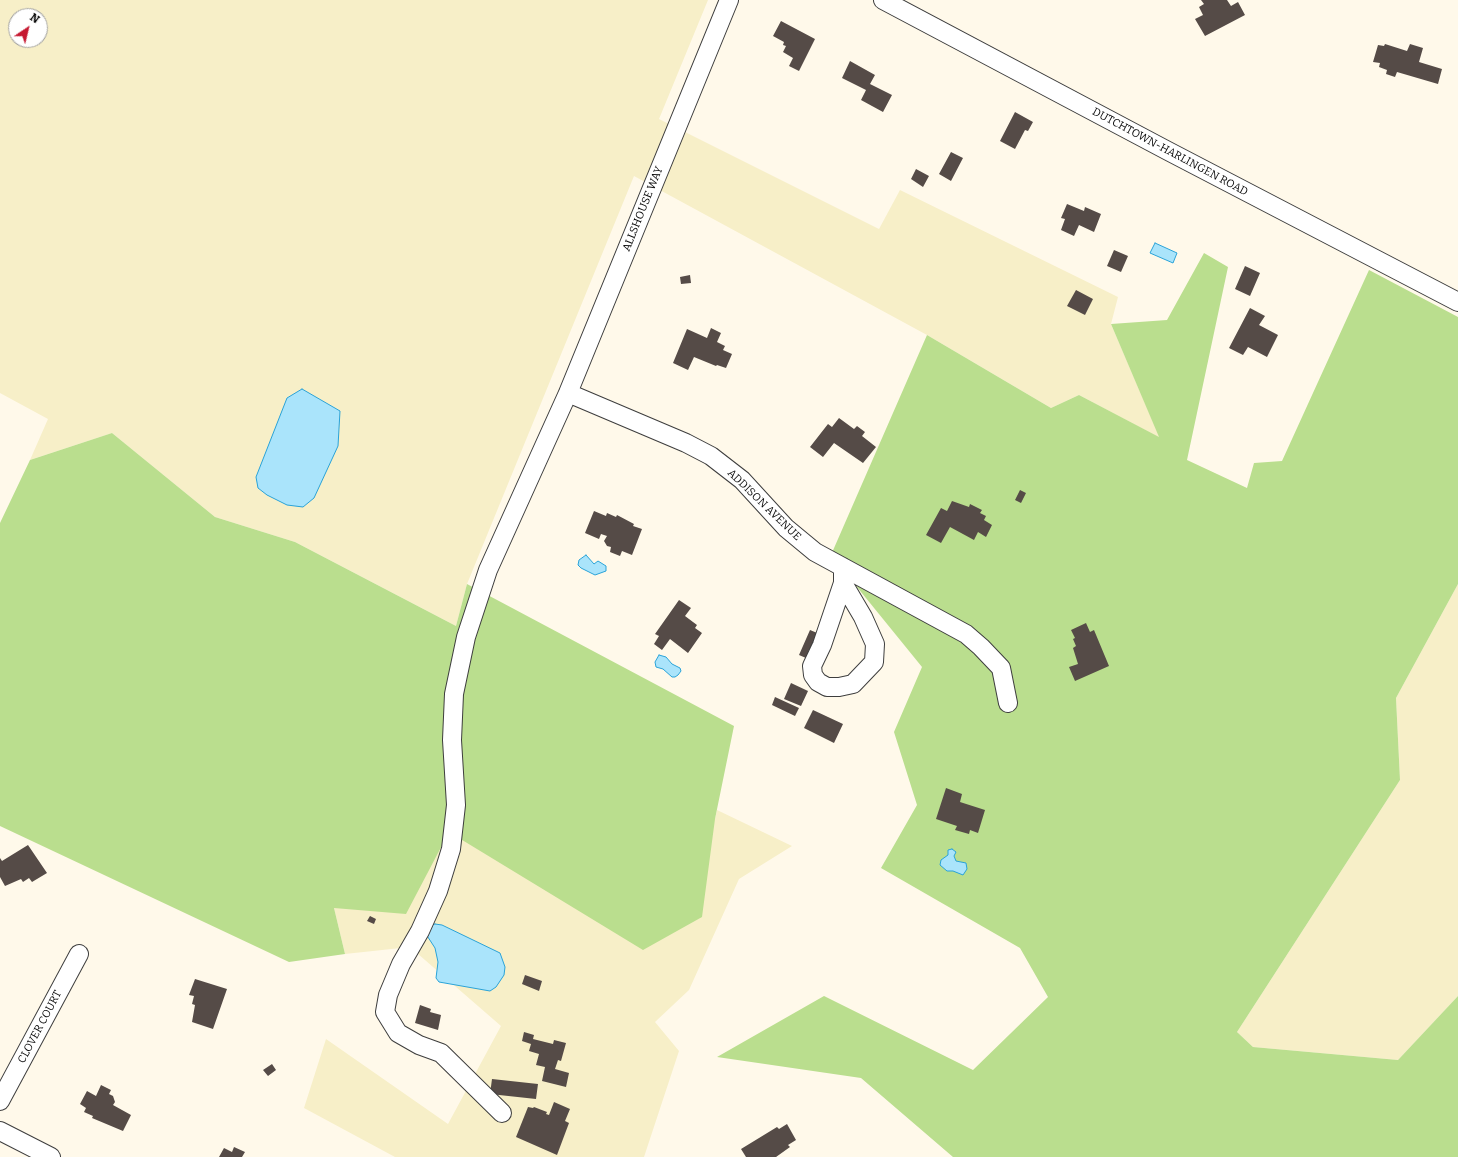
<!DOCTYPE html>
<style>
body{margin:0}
#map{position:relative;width:1458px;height:1157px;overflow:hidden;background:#fff9ea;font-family:Bitter,serif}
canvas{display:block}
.north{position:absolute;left:8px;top:8px;width:40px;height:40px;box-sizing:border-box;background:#fff;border:1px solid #9d9d9d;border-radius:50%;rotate:35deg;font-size:11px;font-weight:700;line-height:16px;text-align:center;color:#0b0b0b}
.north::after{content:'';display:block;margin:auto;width:14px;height:18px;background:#c61931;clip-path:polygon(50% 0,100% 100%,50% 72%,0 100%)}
</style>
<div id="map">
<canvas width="1458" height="1157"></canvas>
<div class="north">N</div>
</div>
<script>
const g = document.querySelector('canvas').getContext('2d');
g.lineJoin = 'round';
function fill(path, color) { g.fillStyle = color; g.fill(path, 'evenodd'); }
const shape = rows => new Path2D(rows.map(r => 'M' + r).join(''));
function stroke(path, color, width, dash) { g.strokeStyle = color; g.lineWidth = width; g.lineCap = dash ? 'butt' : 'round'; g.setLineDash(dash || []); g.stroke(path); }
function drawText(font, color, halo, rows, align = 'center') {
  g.font = font + ' Bitter,serif'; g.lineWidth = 4; g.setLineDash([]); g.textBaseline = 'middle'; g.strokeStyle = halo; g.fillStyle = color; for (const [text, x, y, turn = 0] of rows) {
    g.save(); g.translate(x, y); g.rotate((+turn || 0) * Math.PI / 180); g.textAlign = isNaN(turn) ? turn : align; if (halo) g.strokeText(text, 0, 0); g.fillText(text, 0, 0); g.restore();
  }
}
fill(shape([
 [0,0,708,0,659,119,879,229,900,190,1118,297,1111,324,1160,438,1079,395,1051,408,927,335,634,176,467,584,456,626,295,542,215,517,112,433,30,460,48,419,0,393],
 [16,16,40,16,40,40,16,40],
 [1458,584,1458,996,1398,1060,1253,1047,1237,1032,1400,780,1396,698],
 [717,810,792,846,739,879,689,990,655,1022,679,1051,644,1157,395,1157,304,1108,326,1039,448,1124,501,1026,410,947,345,954,334,908,449,832,715,819]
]), '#f7efc8');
fill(shape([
 [1204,253,1228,267,1187,460,1247,488,1254,463,1282,461,1369,270,1458,317,1458,584,1396,698,1400,780,1237,1032,1253,1047,1398,1060,1458,996,1458,1157,953,1157,861,1078,717,1057,824,996,973,1070,1048,997,1020,948,881,868,917,805,894,732,922,667,831,555,927,335,1051,408,1079,395,1159,437,1111,324,1167,320],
 [112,433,215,517,295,542,456,626,467,584,734,726,715,819,702,917,643,950,449,832,406,914,334,908,345,954,289,962,0,826,0,523,30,460]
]), '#bade8e');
const water = shape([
 [1155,243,1177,253,1173,263,1150,253,1155,243],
 [302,389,340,411,338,446,314,498,303,507,287,505,267,495,258,488,256,477,287,398,302,389],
 [586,555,594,564,598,561,606,566,606,571,595,575,581,568,578,565,579,560,586,555],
 [659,655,666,657,672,664,680,668,681,671,678,675,675,677,672,677,663,669,656,667,655,662,659,655],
 [952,849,956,852,954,856,956,861,966,863,967,869,963,875,953,871,947,871,940,865,941,860,948,855,948,850,952,849],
 [435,924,442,925,500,953,505,967,504,975,496,987,490,991,439,982,436,978,438,962,435,948,424,931,425,926,435,924]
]);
fill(water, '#aae4fb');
stroke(water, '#2aa3d8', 1);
fill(shape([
 [1201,0,1227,0,1231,6,1238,2,1245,15,1205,36,1195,19,1203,15,1199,7,1204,4],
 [781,21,815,39,799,71,789,66,793,58,783,52,786,46,783,45,784,42,773,36],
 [1385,44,1407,51,1410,44,1423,48,1419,62,1442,69,1438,84,1397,72,1395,77,1386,74,1387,70,1379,67,1380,63,1373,62,1378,45,1384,46],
 [850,61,875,75,870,84,892,95,883,112,861,100,866,90,842,78],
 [1015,112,1033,122,1028,131,1025,130,1015,149,1000,141],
 [951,152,963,158,951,181,939,174],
 [916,169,929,176,923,187,911,179],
 [1067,204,1084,211,1085,207,1101,214,1094,232,1079,225,1074,236,1061,230,1065,219,1061,218],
 [1114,250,1128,256,1121,272,1107,266],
 [1245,266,1260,273,1250,296,1235,289],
 [690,275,691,283,681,284,680,277],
 [1076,290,1093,299,1085,315,1067,306],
 [1250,308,1265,316,1259,325,1278,335,1267,357,1248,347,1243,355,1229,348],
 [711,328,721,333,717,342,725,346,723,350,732,354,726,368,717,365,716,366,694,357,688,370,673,363,687,329,707,338],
 [839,418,854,429,857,426,865,432,862,436,876,447,863,463,834,443,823,457,810,447,828,424,832,427],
 [1020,490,1026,493,1021,503,1015,500],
 [952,501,969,507,970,504,982,510,980,513,986,516,984,520,992,525,986,537,978,532,974,540,950,527,941,543,926,535,941,508,947,511],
 [594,511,606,516,607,513,616,517,617,515,634,524,633,526,642,529,632,555,622,551,620,556,610,552,611,547,607,546,604,541,607,536,601,534,599,539,585,533],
 [679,600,691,608,685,616,697,625,695,628,702,633,688,653,670,639,662,650,654,644,659,636,655,634],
 [1086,623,1090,632,1094,630,1109,666,1075,681,1069,667,1078,664,1073,648,1076,646,1073,639,1075,638,1071,630],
 [810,630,822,635,815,652,809,650,806,658,799,655],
 [791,683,808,691,801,706,784,699],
 [775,697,799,708,795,716,772,705],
 [813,710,843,724,834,743,804,728],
 [946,788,962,794,960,802,985,810,978,833,970,830,969,834,955,830,957,826,936,819],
 [28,845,47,873,32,882,29,878,23,882,21,879,5,886,0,877,0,858,2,861],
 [370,916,376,919,374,924,367,921],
 [525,975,542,981,539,991,522,984],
 [195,979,227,989,213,1029,192,1022,195,1005,192,1004,194,996,189,995],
 [420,1005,431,1009,430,1012,441,1015,438,1030,415,1023],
 [524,1032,534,1035,533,1039,553,1044,554,1040,566,1043,561,1061,558,1060,555,1069,569,1073,566,1087,542,1081,545,1067,536,1065,539,1054,529,1051,531,1044,522,1041],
 [272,1064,276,1070,268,1076,263,1070],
 [492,1079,538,1084,536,1099,490,1094],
 [101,1085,111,1090,109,1094,113,1096,115,1102,113,1105,131,1115,123,1131,92,1118,93,1116,84,1112,86,1108,80,1104,87,1091,96,1096],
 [554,1102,570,1109,565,1121,569,1123,557,1155,516,1137,528,1107,533,1108,534,1107,547,1112,546,1114,549,1115],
 [787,1124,796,1140,788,1145,790,1147,776,1157,746,1157,741,1149,777,1127,779,1129],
 [234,1147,245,1152,242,1157,219,1157,224,1148,232,1152]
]), '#554b47');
const minor = shape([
 [883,0,1168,151,1458,302],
 [568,393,686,443,711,456,742,480,786,528,815,552,966,634,981,647,1001,668,1008,703],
 [843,583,822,645,812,666,813,675,818,682,827,687,839,687,853,684,874,662,875,644,863,617,843,583,843,567],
 [0,1101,79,954],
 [502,1113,441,1053,419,1045,398,1033,385,1012,388,995,401,964,420,931,438,891,451,849,456,805,452,740,454,694,466,637,488,570,568,393,729,0],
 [0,1131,51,1157]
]);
stroke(minor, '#3e3e3e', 20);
stroke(minor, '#fff', 18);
drawText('11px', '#0b0b0b', '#fff', [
 ["DUTCHTOWN-HARLINGEN ROAD",1170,152,28],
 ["ALLSHOUSE WAY",643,209,-68],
 ["ADDISON AVENUE",764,505,44],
 ["CLOVER COURT",40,1027,-62]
]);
</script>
